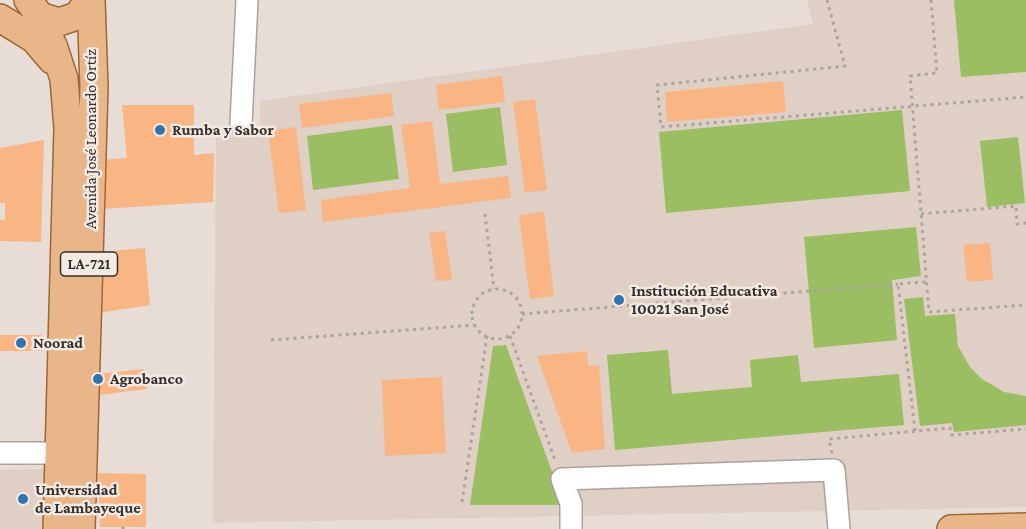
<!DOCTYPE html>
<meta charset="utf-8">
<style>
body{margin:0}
canvas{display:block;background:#e7ddd6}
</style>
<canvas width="1026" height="529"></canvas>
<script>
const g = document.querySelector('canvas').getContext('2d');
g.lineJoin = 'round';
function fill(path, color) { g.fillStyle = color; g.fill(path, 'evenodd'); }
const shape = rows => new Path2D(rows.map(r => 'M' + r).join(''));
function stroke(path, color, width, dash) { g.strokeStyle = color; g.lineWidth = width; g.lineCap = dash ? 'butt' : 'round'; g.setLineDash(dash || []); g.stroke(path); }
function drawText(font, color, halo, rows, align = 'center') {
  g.font = font + ' "Crimson Pro",serif'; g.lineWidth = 5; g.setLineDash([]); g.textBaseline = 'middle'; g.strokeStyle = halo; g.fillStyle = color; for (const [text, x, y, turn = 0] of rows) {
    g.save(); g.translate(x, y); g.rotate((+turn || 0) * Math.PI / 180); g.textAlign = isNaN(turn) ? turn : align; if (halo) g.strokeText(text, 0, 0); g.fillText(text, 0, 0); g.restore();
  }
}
fill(shape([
 [807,0,1026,0,1026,507,213,523,216,131,260,128,260,101,813,24],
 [45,469,45,529,0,529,0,470]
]), '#dfcfc4');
fill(shape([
 [954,0,1026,0,1026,72,961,77],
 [500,107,507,165,453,172,446,114],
 [902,110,910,191,666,213,659,132],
 [392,125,399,179,313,190,307,136],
 [1018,137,1025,203,987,207,980,141],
 [916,227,921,276,892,280,897,340,814,348,804,237],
 [923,297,925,316,955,314,958,346,970,367,982,379,1004,392,1026,396,1026,425,954,432,952,423,920,426,904,299],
 [506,345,564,505,470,505,493,346],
 [668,350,672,394,752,387,750,360,798,355,801,382,899,374,904,425,615,450,607,355]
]), '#9bbe62');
fill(shape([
 [502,76,505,102,439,110,436,85],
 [783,81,786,112,667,122,665,92],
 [391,93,394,116,302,128,299,104],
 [535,99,547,190,525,193,513,102],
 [122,105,194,105,194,155,214,153,213,202,101,209,101,160,127,158],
 [432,121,440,184,508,176,511,198,323,222,321,200,410,188,401,125],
 [296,127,306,210,279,213,268,131],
 [44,140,41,242,0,241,0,220,5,220,5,203,0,203,0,148],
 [544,212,554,296,530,299,519,215],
 [445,231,452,280,436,281,429,233],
 [990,243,993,280,967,282,963,245],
 [145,248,150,305,98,313,99,252],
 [0,335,42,335,42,351,0,351],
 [587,351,588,366,599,365,605,449,572,453,537,356],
 [144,369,147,389,99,395,95,392,97,374],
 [442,377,446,453,385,456,382,380],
 [98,473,146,474,146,527,100,527]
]), '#fab584');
const minor = shape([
 [241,124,247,0],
 [0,453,58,453],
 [571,529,571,504,562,479,834,470,839,529]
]);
const major = shape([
 [28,0,40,16,59,22,77,16,89,0],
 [40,16,54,48,64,79,68,128,57,529],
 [0,18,34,39,52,60],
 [81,529,94,87,91,0],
 [951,529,1026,527]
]);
stroke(minor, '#aba29c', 24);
stroke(major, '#9e6734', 30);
stroke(shape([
 [827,0,845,66,657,85,661,127,1026,97],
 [931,0,937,73,910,76,929,312,1026,305],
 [485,214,494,289],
 [921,214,1016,206,1017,224,1026,223],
 '472 314a25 25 0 1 1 50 0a25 25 0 1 1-50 0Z',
 [522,314,898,284],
 [510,336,556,463],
 [271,340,475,325],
 [915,431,898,284,926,282],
 [832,453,829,439,950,428,951,435,1026,429],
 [462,502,487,336],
 [123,529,123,527]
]), '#aca49e', 3, [3, 4.5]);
stroke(minor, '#fff', 21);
stroke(major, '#e8b688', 27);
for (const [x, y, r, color] of [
 [160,130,6,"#3273aa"],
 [619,300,6,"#3273aa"],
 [21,343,6,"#3273aa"],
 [98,379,6,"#3273aa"],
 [23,499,6,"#3273aa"]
]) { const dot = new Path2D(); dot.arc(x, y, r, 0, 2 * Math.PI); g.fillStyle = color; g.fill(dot); stroke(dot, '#f4eae4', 2); }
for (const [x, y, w] of [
 [89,264,57]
]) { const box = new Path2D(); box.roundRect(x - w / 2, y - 12, w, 24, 4.5); g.fillStyle = '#f4eae4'; g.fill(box); stroke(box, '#332f2d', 1.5); }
drawText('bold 15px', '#332f2d', null, [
 ["LA-721",89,264]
]);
drawText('bold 16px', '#332f2d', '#f4eae4', [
 ["Rumba y Sabor",172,130],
 ["Institución Educativa",631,291],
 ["10021 San José",631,309],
 ["Noorad",33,343],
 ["Agrobanco",110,379],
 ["Universidad",35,490],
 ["de Lambayeque",35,508]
], 'left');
drawText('16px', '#332f2d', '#f4eae4', [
 ["Avenida José Leonardo Ortíz",91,139,-90]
]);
</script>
